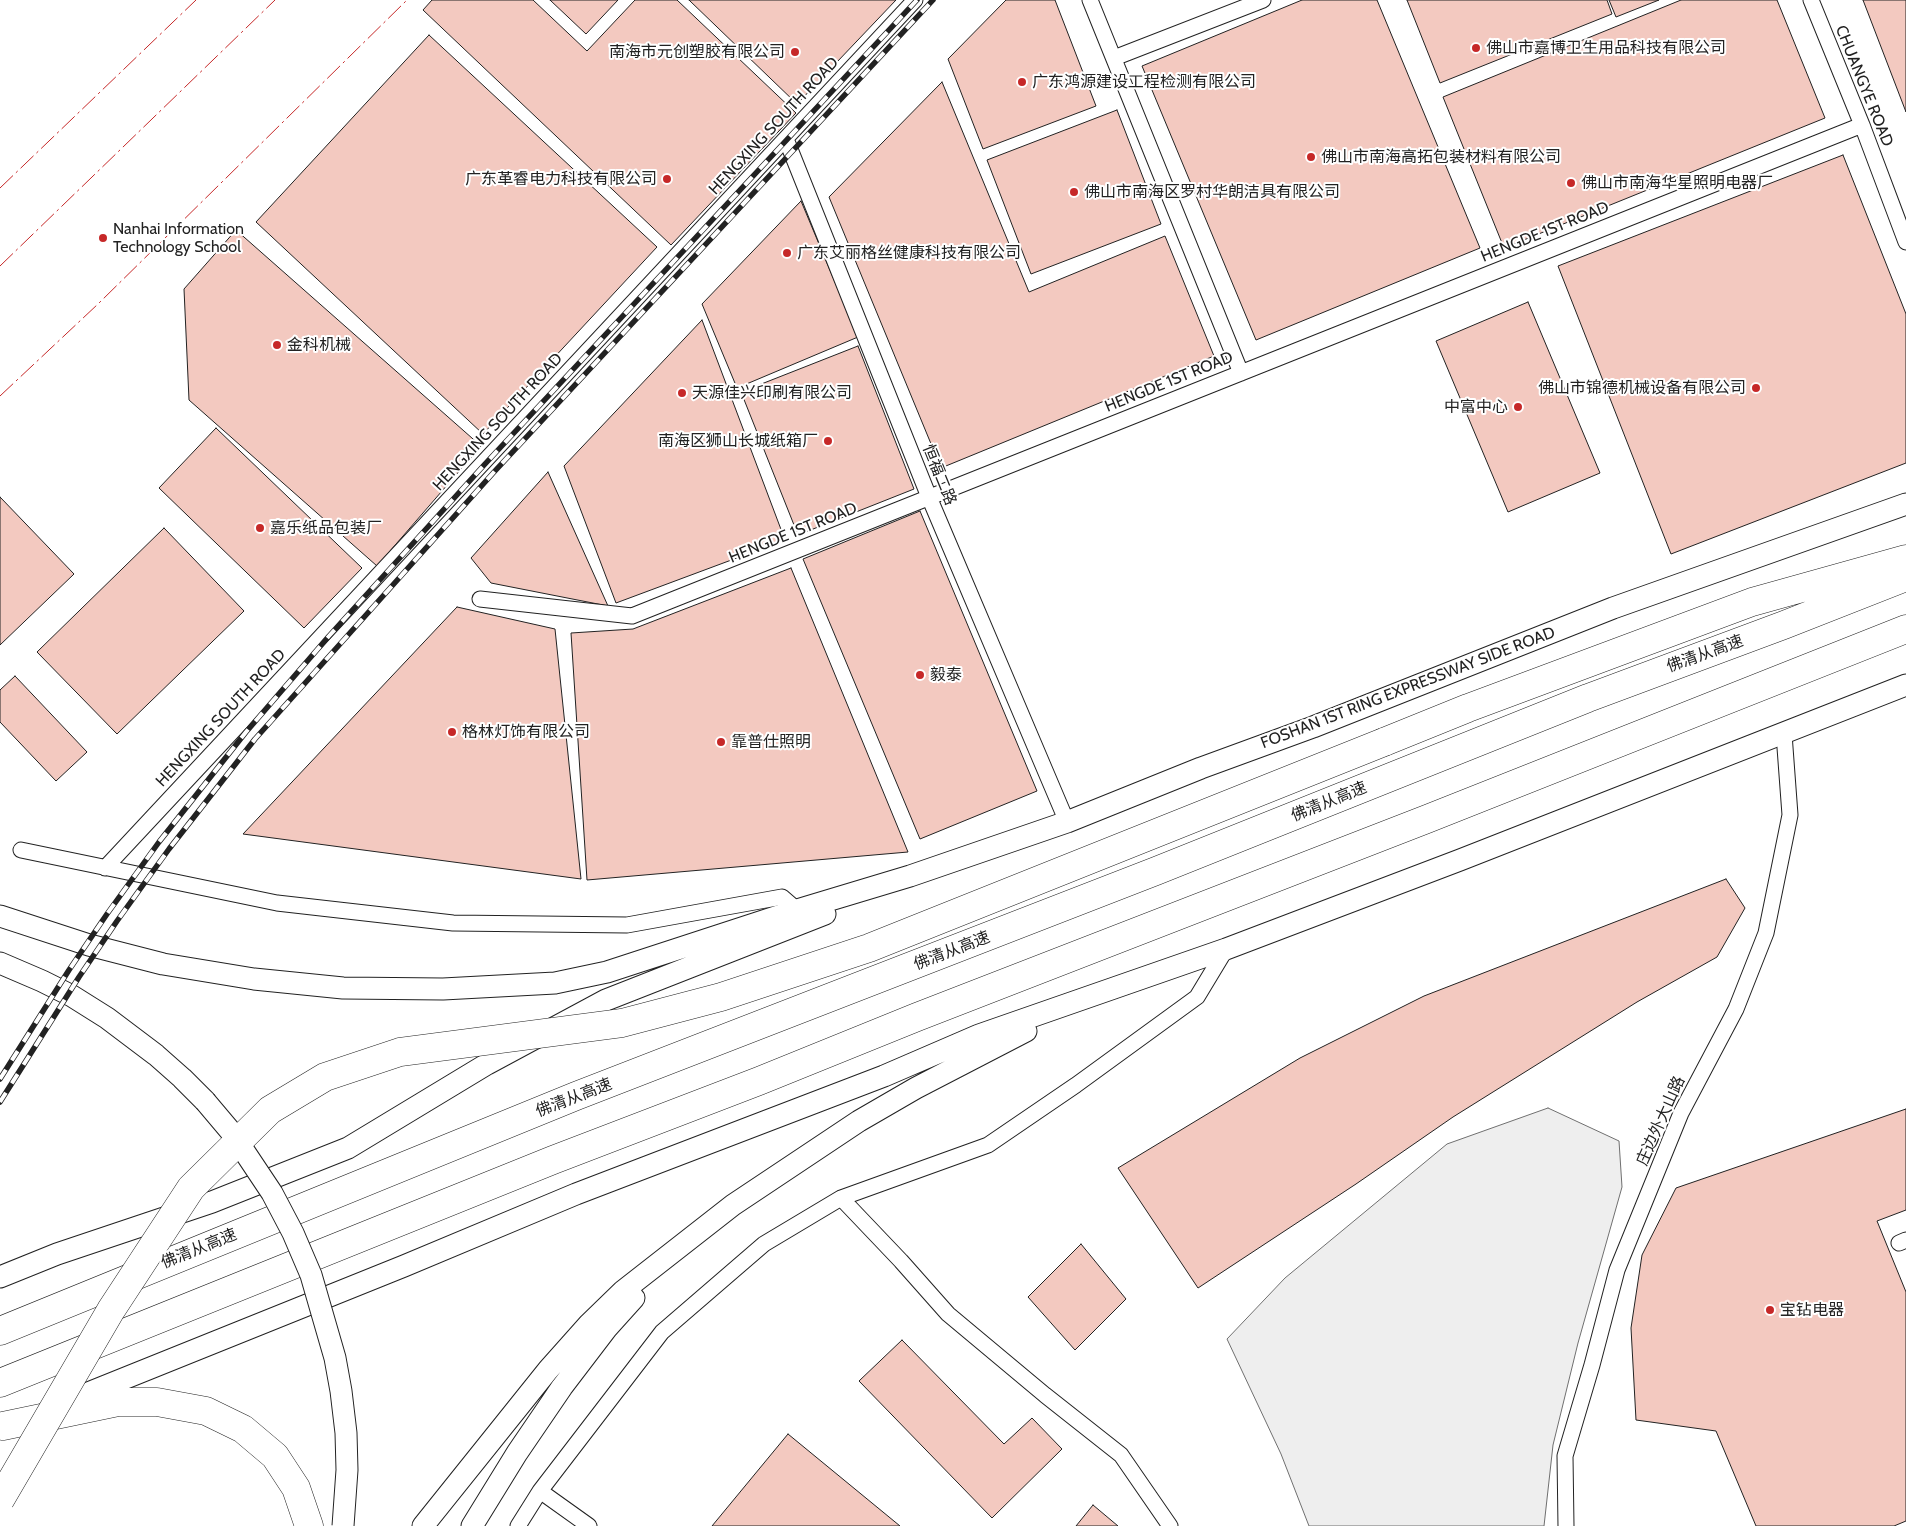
<!DOCTYPE html>
<meta charset="utf-8">
<style>
body{margin:0}
canvas{display:block;background:#fff}
</style>
<canvas width="1906" height="1526"></canvas>
<script>
const g = document.querySelector('canvas').getContext('2d');
g.lineJoin = 'round';
function fill(path, color) { g.fillStyle = color; g.fill(path, 'evenodd'); }
const shape = rows => new Path2D(rows.map(r => 'M' + r).join(''));
function stroke(path, color, width, dash) { g.strokeStyle = color; g.lineWidth = width; g.lineCap = dash ? 'butt' : 'round'; g.setLineDash(dash || []); g.stroke(path); }
function drawText(font, color, halo, rows, align = 'center') {
  g.font = font + ' Cabin,"Noto Sans SC",sans-serif'; g.lineWidth = 4; g.setLineDash([]); g.textBaseline = 'middle'; g.strokeStyle = halo; g.fillStyle = color; for (const [text, x, y, turn = 0] of rows) {
    g.save(); g.translate(x, y); g.rotate((+turn || 0) * Math.PI / 180); g.textAlign = isNaN(turn) ? turn : align; if (halo) g.strokeText(text, 0, 0); g.fillText(text, 0, 0); g.restore();
  }
}
const green = shape([
 [1548,1108,1619,1141,1622,1187,1578,1343,1553,1445,1544,1526,1309,1526,1281,1454,1227,1339,1285,1278,1447,1144,1548,1108]
]);
fill(green, '#eee');
stroke(green, '#6f6f6f', 1);
const building = shape([
 [432,0,533,0,587,51,635,0,677,0,796,113,671,245,423,10,432,0],
 [550,0,618,0,586,34,550,0],
 [689,0,896,0,797,104,689,0],
 [1006,0,1055,0,1096,106,983,149,948,59,1006,0],
 [1302,0,1377,0,1480,248,1256,340,1142,66,1302,0],
 [1407,0,1607,0,1612,14,1440,83,1407,0],
 [1609,0,1659,0,1616,17,1609,0],
 [1681,0,1777,0,1825,118,1504,248,1443,97,1681,0],
 [1863,0,1906,0,1906,112,1863,0],
 [429,35,657,247,483,434,256,222,429,35],
 [942,82,1029,292,1165,236,1214,356,941,468,829,197,942,82],
 [1117,110,1161,224,1031,274,987,160,1117,110],
 [1843,155,1906,314,1906,463,1671,554,1558,266,1843,155],
 [801,201,858,337,737,388,702,304,801,201],
 [236,230,481,446,377,566,189,400,184,289,236,230],
 [1528,302,1600,473,1508,512,1436,341,1528,302],
 [702,320,785,540,616,603,564,466,702,320],
 [858,346,914,489,798,535,741,392,858,346],
 [216,428,362,568,304,628,159,488,216,428],
 [548,472,608,606,491,583,471,558,548,472],
 [0,497,74,574,0,645,0,497],
 [920,511,1037,791,920,839,803,559,920,511],
 [164,528,244,611,117,734,37,652,164,528],
 [791,568,908,852,587,880,571,633,633,629,791,568],
 [457,607,555,629,581,879,243,834,457,607],
 [15,676,87,752,56,781,0,722,0,690,15,676],
 [1726,879,1745,908,1717,957,1637,1002,1453,1117,1356,1184,1198,1288,1118,1168,1300,1058,1424,996,1726,879],
 [1906,1109,1906,1210,1877,1221,1906,1292,1906,1521,1894,1526,1756,1526,1716,1431,1636,1420,1631,1328,1642,1255,1676,1188,1906,1109],
 [1081,1244,1126,1299,1075,1350,1028,1297,1081,1244],
 [902,1340,1004,1444,1032,1418,1062,1449,992,1518,859,1381,902,1340],
 [788,1434,900,1526,712,1526,788,1434],
 [1093,1505,1118,1526,1076,1526,1093,1505]
]);
fill(building, '#f3c9c0');
stroke(building, '#222', 1);
const street = shape([
 [1090,0,1241,373],
 [1811,0,1862,125,1906,242],
 [1114,58,1263,0],
 [786,139,929,497,1067,822],
 [480,599,632,616,1862,125],
 [21,850,277,903,453,923,627,925,782,897,797,910],
 [105,868,915,0],
 [841,1198,901,1261,948,1314,1045,1395,1121,1455,1170,1526],
 [1899,1243,1906,1240],
 [540,1491,589,1526],
 [518,1526,540,1491,662,1332,764,1244,841,1198,988,1145,1076,1085,1197,997,1226,949],
 [1566,1526,1565,1456,1592,1365,1617,1270,1681,1113,1736,1009,1766,933,1790,815,1784,734]
]);
const secondary = shape([
 [0,916,89,945,163,964,254,979,343,988,443,989,555,983,607,972,797,910,910,876,1067,822,1201,768,1313,727,1613,608,1906,504],
 [0,963,42,981,72,996,107,1018,156,1055,182,1078,205,1101],
 [0,1277,57,1254,212,1202,348,1148,487,1064,606,1000,825,914],
 [56,1406,404,1266,576,1194,884,1076,979,1035,1226,949,1460,860,1906,685],
 [423,1526,548,1370,589,1324,623,1291,733,1205,859,1121,916,1088,1026,1031],
 [472,1526,517,1453,562,1387,607,1328,634,1298]
]);
const highway = shape([
 [1384,742,1468,708,1752,602,1906,559],
 [0,1331,576,1096,1156,871,1588,698,1784,625,1906,577],
 [0,1383,553,1160,759,1081,917,1017,1427,819,1906,629],
 [3,1426,118,1402,157,1402,206,1411,243,1429,275,1456,296,1488,309,1526]
]);
stroke(street, '#222', 17);
stroke(secondary, '#222', 23);
stroke(highway, '#222', 29);
stroke(street, '#fff', 15);
stroke(secondary, '#fff', 21);
stroke(highway, '#fff', 28);
const rail = shape([
 [0,1079,69,970,107,914,159,842,246,732,329,636,485,464,917,0],
 [0,1102,79,977,117,921,169,849,255,739,494,472,933,0]
]);
stroke(rail, '#222', 5.5);
stroke(rail, '#fff', 4, [11]);
const secondaryBridge = shape([
 [205,1101,232,1133,272,1193,293,1233,311,1275,335,1358,341,1391,346,1433,347,1470,343,1526]
]);
const highwayBridge = shape([
 [0,1500,111,1310,191,1188,270,1110,325,1077,400,1052,622,1023,721,997,869,948,1384,742]
]);
stroke(secondaryBridge, '#222', 23, []);
stroke(highwayBridge, '#222', 29, []);
stroke(secondaryBridge, '#fff', 21);
stroke(highwayBridge, '#fff', 28);
stroke(shape([
 [0,188,196,0],
 [0,266,275,0],
 [0,396,98,304,407,0]
]), '#c62828', 1, [18, 4, 2.5, 4]);
for (const [x, y, r, color] of [
 [1476,48,5,"#c62828"],
 [795,52,5,"#c62828"],
 [1022,82,5,"#c62828"],
 [1311,157,5,"#c62828"],
 [667,179,5,"#c62828"],
 [1571,183,5,"#c62828"],
 [1074,192,5,"#c62828"],
 [103,238,5,"#c62828"],
 [787,253,5,"#c62828"],
 [277,345,5,"#c62828"],
 [1756,388,5,"#c62828"],
 [682,393,5,"#c62828"],
 [1518,407,5,"#c62828"],
 [828,441,5,"#c62828"],
 [260,528,5,"#c62828"],
 [920,675,5,"#c62828"],
 [452,732,5,"#c62828"],
 [721,742,5,"#c62828"],
 [1770,1310,5,"#c62828"]
]) { const dot = new Path2D(); dot.arc(x, y, r, 0, 2 * Math.PI); g.fillStyle = color; g.fill(dot); stroke(dot, '#fff', 2); }
drawText('16px', '#222', '#fff', [
 ["佛山市嘉博卫生用品科技有限公司",1486,48],
 ["南海市元创塑胶有限公司",785,52,"right"],
 ["广东鸿源建设工程检测有限公司",1032,82],
 ["佛山市南海高拓包装材料有限公司",1321,157],
 ["广东革睿电力科技有限公司",657,179,"right"],
 ["佛山市南海华星照明电器厂",1581,183],
 ["佛山市南海区罗村华朗洁具有限公司",1084,192],
 ["Nanhai Information",113,229],
 ["Technology School",113,247],
 ["广东艾丽格丝健康科技有限公司",797,253],
 ["金科机械",287,345],
 ["佛山市锦德机械设备有限公司",1746,388,"right"],
 ["天源佳兴印刷有限公司",692,393],
 ["中富中心",1508,407,"right"],
 ["南海区狮山长城纸箱厂",818,441,"right"],
 ["嘉乐纸品包装厂",270,528],
 ["毅泰",930,675],
 ["格林灯饰有限公司",462,732],
 ["靠普仕照明",731,742],
 ["宝钻电器",1780,1310]
], 'left');
drawText('16px', '#222', '#fff', [
 ["CHUANGYE ROAD",1864,86,68],
 ["HENGXING SOUTH ROAD",774,126,-47],
 ["HENGDE 1ST ROAD",1545,232,-22],
 ["HENGDE 1ST ROAD",1169,382,-22],
 ["HENGXING SOUTH ROAD",498,422,-47],
 ["恒福二路",939,475,68],
 ["HENGDE 1ST ROAD",793,533,-22],
 ["佛清从高速",1705,654,-20],
 ["FOSHAN 1ST RING EXPRESSWAY SIDE ROAD",1408,688,-21],
 ["HENGXING SOUTH ROAD",221,718,-47],
 ["佛清从高速",1329,802,-22],
 ["佛清从高速",952,951,-21],
 ["佛清从高速",574,1098,-21],
 ["庄边外大山路",1661,1121,-66],
 ["佛清从高速",199,1249,-22]
]);
</script>
